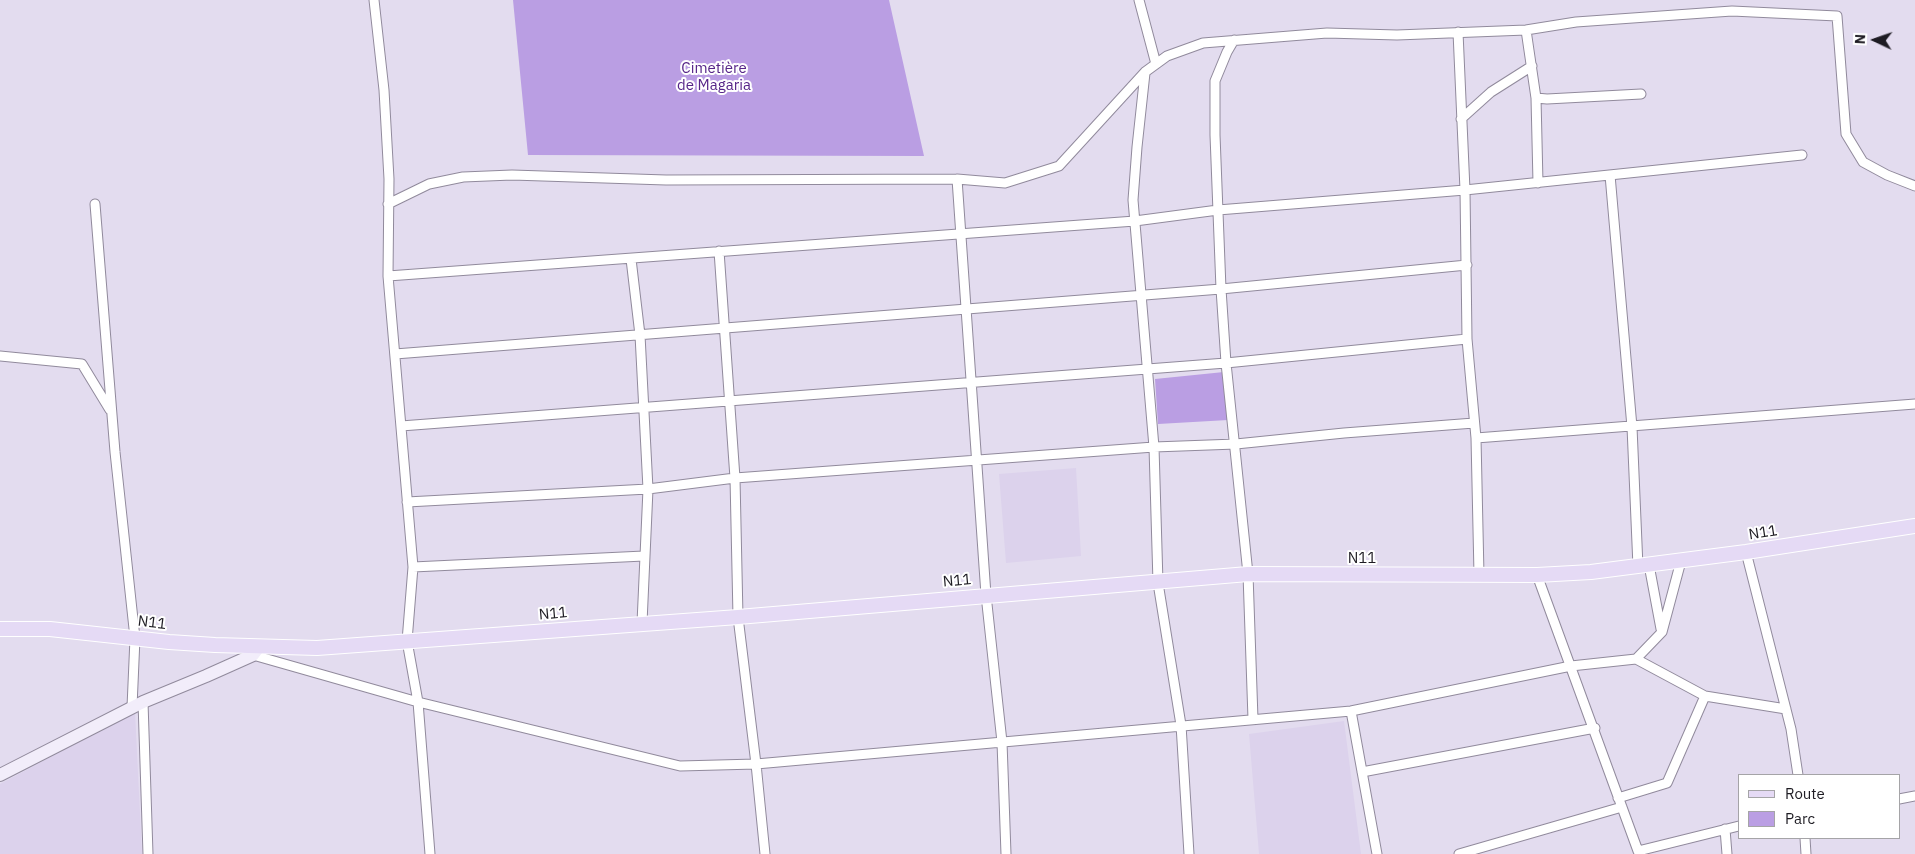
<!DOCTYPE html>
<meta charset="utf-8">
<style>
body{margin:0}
#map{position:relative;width:1915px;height:854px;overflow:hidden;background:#e3dcef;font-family:"IBM Plex Sans",sans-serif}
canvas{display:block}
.legend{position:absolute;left:1738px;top:774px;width:162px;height:65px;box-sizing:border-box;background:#fff;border:1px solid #a5a4a7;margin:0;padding:6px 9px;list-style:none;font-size:15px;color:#1e1c23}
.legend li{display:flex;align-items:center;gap:10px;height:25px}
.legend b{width:25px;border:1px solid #a5a4a7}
.north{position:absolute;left:1850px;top:15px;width:50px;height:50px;-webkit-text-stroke:4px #fff;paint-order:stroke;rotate:273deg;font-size:14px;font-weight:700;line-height:20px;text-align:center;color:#1e1c23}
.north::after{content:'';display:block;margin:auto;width:18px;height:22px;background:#1e1c23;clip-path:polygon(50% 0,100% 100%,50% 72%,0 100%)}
</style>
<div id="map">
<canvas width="1915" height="854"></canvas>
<ul class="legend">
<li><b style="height:6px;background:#e5daf5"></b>Route</li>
<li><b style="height:14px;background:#ba9ee3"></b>Parc</li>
</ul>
<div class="north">N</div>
</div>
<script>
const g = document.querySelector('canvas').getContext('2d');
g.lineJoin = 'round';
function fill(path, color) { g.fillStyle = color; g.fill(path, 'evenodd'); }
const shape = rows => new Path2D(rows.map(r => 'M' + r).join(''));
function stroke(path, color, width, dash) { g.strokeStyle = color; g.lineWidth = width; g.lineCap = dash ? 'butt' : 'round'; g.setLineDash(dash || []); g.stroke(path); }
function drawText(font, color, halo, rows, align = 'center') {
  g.font = font + ' "IBM Plex Sans",sans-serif'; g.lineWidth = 4; g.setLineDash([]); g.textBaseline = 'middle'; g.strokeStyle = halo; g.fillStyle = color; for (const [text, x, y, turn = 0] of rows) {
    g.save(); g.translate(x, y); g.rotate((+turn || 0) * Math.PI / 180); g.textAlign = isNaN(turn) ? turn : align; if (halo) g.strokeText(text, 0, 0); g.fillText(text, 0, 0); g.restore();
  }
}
fill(shape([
 [1076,468,1081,556,1006,563,999,474],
 [135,712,142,854,0,854,0,784],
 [1344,721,1361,854,1259,854,1249,734]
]), '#dcd2ec');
fill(shape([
 [513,0,889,0,924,156,528,155],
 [1224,372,1228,420,1158,424,1155,379]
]), '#ba9ee3');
const minor = shape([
 [374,0,384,90,389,179,388,276,413,567,407,641,418,702,430,854],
 [1139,0,1156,64],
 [1526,30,1536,98,1538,183],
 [1458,32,1465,190,1467,339,1476,438,1479,575],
 [1234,40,1227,52,1215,81,1215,135,1221,289,1226,363,1248,574,1253,719],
 [1145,73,1137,147,1133,200,1154,447,1158,583,1181,725,1189,854],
 [1536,98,1547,99,1641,94],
 [1461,119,1491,92,1532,66],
 [1610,175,1632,427,1638,567],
 [957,179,986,595,1002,742,1006,854],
 [95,204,115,452,135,638,132,707],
 [388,204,429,184,463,177,512,175,666,180,957,179,1005,183,1059,166,1145,72,1167,56,1203,43,1327,33,1397,35,1526,30,1576,22,1732,11,1837,16,1846,134,1863,162,1887,175,1915,186],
 [719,251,735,478,738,617,756,764,765,854],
 [631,259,640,335,648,489,642,623],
 [388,276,1135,221,1218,210,1465,190,1802,155],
 [395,354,1221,289,1467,265],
 [0,356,82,364,110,410],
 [401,426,1226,363,1467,339],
 [1476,438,1915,404],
 [407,502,648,489,735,478,1154,447,1236,444,1344,433,1474,423],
 [1746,552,1791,729,1798,775],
 [1649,565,1661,629],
 [413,567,644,556],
 [1537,575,1638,851,1739,826],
 [253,655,418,702,680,766,756,764,1351,711,1571,666,1636,659,1662,632,1681,561],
 [1636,659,1705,696],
 [143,702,148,854],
 [1351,711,1377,854],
 [1362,772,1595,728],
 [1618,798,1667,783,1705,696,1786,709],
 [1899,799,1915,796],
 [1725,829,1727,854],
 [1805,838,1806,854],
 [1459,854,1622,807]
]);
const secondary = shape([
 [0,775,143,702,206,676,253,655,259,647]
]);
const primary = shape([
 [0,629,50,629,169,642,215,645,317,648,738,617,1248,574,1537,575,1591,572,1746,552,1915,526]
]);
stroke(minor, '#918a9c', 11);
stroke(secondary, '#918a9c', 14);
stroke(primary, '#fff', 16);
stroke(minor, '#fff', 9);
stroke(secondary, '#f2edfa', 12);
stroke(primary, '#e5daf5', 14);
drawText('15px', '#562588', '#fff', [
 ["Cimetière",714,69],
 ["de Magaria",714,86]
]);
drawText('15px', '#1e1c23', '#fff', [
 ["N11",1763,533,-9],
 ["N11",1362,559],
 ["N11",957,581,-5],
 ["N11",553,614,-5],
 ["N11",152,623,7]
]);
</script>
